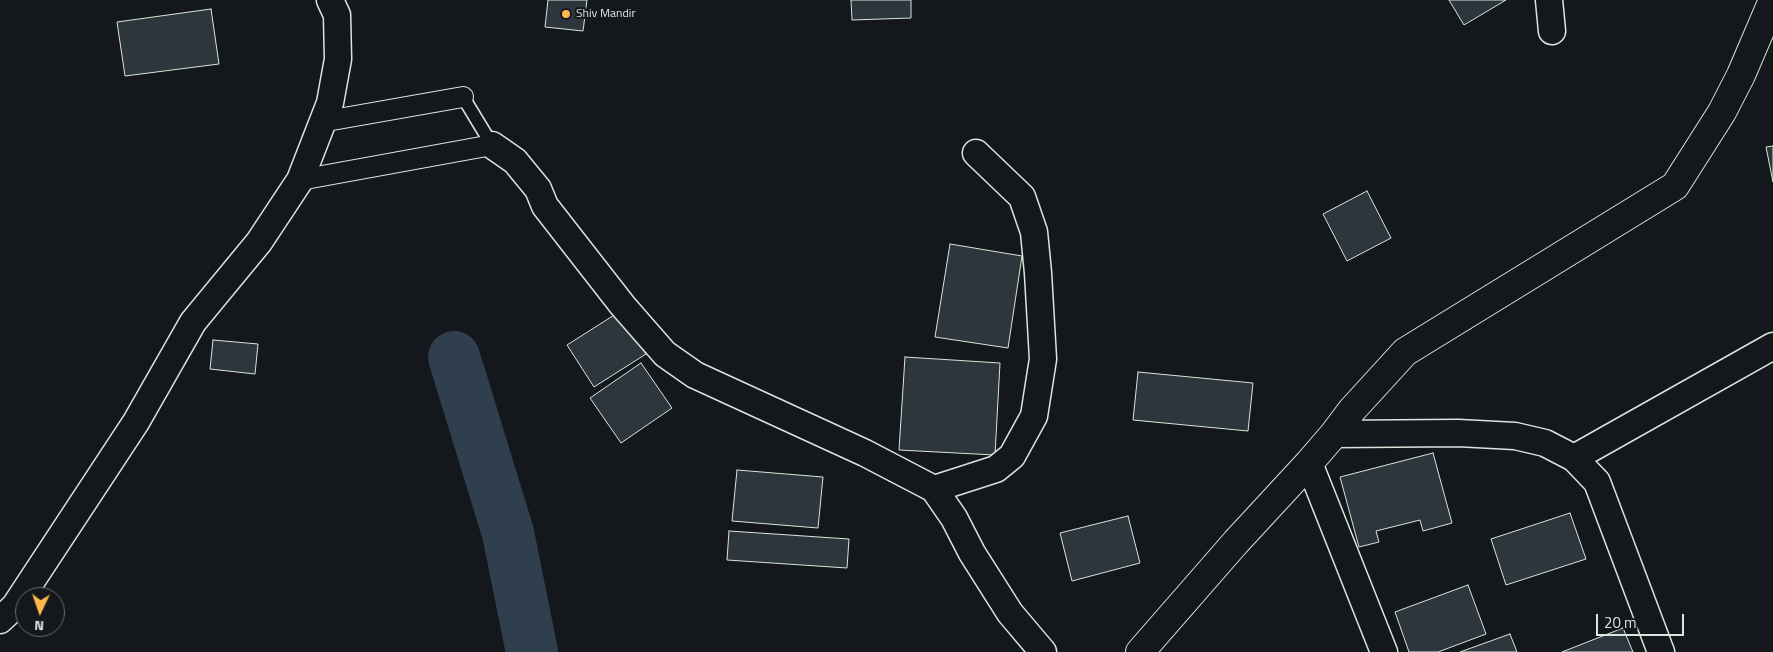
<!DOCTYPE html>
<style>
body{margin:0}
#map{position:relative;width:1773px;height:652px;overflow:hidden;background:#14181c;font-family:"Titillium Web",sans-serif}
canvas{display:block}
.north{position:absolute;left:15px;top:587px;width:50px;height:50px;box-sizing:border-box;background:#14181c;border:1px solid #626a69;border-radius:50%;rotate:183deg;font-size:14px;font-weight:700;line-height:20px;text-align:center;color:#d8e6dc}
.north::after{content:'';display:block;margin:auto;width:18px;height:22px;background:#ffb74d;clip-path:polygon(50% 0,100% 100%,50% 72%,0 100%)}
.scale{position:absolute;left:1596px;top:614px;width:88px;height:22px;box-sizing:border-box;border:2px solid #d8e6dc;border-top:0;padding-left:6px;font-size:15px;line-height:18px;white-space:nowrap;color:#d8e6dc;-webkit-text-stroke:4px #14181c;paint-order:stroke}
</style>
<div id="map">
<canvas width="1773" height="652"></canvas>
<div class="north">N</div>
<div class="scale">20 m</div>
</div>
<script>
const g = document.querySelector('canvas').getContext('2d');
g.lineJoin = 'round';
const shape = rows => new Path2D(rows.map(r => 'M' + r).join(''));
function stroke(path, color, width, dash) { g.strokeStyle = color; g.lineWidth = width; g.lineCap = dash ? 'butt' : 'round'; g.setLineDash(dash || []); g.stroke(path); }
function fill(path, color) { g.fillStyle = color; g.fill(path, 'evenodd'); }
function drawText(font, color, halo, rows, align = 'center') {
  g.font = font + ' "Titillium Web",sans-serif'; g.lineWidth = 4; g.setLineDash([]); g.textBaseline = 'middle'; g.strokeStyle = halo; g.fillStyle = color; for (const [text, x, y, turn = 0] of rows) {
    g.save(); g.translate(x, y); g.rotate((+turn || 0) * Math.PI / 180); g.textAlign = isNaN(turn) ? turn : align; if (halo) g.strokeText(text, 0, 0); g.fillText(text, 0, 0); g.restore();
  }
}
stroke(shape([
 [454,357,508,533,532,652]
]), '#2f3f4d', 52);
const building = shape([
 [548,0,587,0,583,31,545,27,548,0],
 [851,0,911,0,911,18,852,20,851,0],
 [1449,0,1506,0,1464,25,1449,0],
 [211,9,219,64,125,76,117,22,211,9],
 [1773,146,1773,182,1766,147,1773,146],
 [1367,191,1391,238,1347,261,1323,214,1367,191],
 [950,244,1022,256,1008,348,935,337,950,244],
 [619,312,646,354,594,387,567,345,619,312],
 [213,340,258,344,255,374,210,369,213,340],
 [905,357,1000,363,995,455,899,450,905,357],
 [641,363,672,408,621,443,590,398,641,363],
 [1138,372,1253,383,1248,431,1133,420,1138,372],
 [1433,453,1452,523,1423,531,1420,520,1376,531,1379,542,1359,547,1340,477,1433,453],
 [737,470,823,477,818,528,732,521,737,470],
 [1570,513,1586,559,1506,585,1491,539,1570,513],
 [1128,516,1140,563,1072,581,1060,533,1128,516],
 [729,531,849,539,847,568,727,560,729,531],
 [1468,585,1486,634,1438,652,1409,652,1395,612,1468,585],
 [1623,628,1633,652,1562,652,1623,628],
 [1510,634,1517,652,1460,652,1510,634]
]);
fill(building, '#2c363c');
stroke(building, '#d8e6dc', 1);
const service = shape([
 [463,97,492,145]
]);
const pedestrian = shape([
 [321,122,463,97],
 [300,180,492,145]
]);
const minor = shape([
 [1549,0,1552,31],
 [492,145,515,161,538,189,545,206,623,306,665,354,695,375,865,453,934,489,954,518,972,553,1010,613,1043,652],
 [1334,434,1458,433,1515,436,1545,443,1574,458,1597,482,1661,652],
 [1574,458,1773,346],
 [1309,463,1384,652],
 [934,489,996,469,1012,456,1034,416,1043,359,1038,273,1034,232,1022,197,976,153],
 [0,620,15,606,136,422,193,322,259,242,300,180,330,103,338,59,337,15,330,0]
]);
const tertiary = shape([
 [1140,652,1236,542,1309,463,1334,434,1352,410,1405,352,1675,186,1722,112,1741,75,1773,0]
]);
stroke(service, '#d8e6dc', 15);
stroke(pedestrian, '#d8e6dc', 22);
stroke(minor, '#d8e6dc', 29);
stroke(tertiary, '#d8e6dc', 30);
stroke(service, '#14181c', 12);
stroke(pedestrian, '#14181c', 20);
stroke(minor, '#14181c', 26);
stroke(tertiary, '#14181c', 28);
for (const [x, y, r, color] of [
 [566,14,5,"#ffb74d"]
]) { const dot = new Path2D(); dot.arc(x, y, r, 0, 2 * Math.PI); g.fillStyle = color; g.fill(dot); stroke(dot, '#14181c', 2); }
drawText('12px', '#d8e6dc', '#14181c', [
 ["Shiv Mandir",576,14]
], 'left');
</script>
